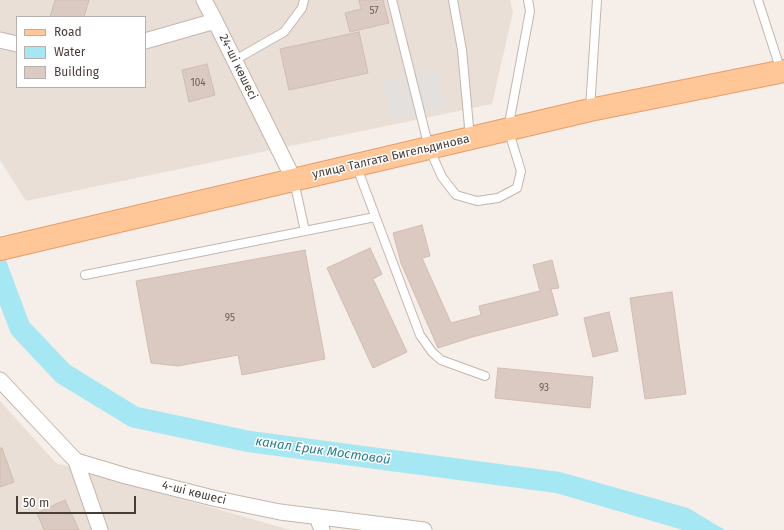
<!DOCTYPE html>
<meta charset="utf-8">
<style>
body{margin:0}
#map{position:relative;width:784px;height:530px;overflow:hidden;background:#f5eee9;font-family:"Fira Sans",sans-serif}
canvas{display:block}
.legend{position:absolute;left:16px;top:16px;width:130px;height:72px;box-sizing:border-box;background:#fff;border:1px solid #b6b1af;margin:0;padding:5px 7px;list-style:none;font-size:12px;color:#493d37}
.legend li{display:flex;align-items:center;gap:8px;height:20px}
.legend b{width:20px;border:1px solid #b6b1af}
.scale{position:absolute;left:16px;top:496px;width:120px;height:18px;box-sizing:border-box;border:2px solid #493d37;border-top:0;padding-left:5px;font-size:12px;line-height:14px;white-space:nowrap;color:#493d37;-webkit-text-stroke:3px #fff;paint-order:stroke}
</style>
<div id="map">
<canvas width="784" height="530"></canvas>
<ul class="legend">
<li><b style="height:5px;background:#ffc698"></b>Road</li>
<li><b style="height:11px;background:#a5e7f2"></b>Water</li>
<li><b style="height:11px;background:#dacac1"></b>Building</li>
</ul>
<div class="scale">50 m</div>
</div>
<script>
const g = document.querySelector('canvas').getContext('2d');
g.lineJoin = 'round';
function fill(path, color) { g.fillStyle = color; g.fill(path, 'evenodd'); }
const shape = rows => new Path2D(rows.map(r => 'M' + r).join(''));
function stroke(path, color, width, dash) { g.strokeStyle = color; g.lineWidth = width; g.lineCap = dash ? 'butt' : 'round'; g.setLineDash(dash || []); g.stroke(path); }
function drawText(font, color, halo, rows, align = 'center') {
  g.font = font + ' "Fira Sans",sans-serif'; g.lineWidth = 3; g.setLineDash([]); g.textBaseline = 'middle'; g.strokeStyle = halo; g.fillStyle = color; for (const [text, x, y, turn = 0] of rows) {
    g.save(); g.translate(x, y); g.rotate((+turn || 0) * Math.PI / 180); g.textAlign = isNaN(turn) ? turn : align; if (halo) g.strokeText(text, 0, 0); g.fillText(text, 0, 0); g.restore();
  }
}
fill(shape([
 [0,0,510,0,513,12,492,104,26,201,0,160],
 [17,17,145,17,145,87,17,87],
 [0,401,56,463,290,530,0,530]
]), '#e9dfd7');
fill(shape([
 [436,68,445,107,390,119,382,80]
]), '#e3e0de');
fill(shape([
 [0,244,29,322,70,365,138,407,251,431,560,472,688,508,725,530,683,530,556,493,247,452,130,427,56,382,11,334,0,305]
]), '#a5e7f2');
const building = shape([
 [55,0,89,0,84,17,50,17,55,0],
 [359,0,383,0,389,23,350,32,345,13,361,9,359,0],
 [359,32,368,73,289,90,280,49,359,32],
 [207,64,215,95,189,102,182,70,207,64],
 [422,225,430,256,422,258,451,323,481,315,479,306,540,291,533,265,552,260,559,288,551,289,558,315,472,337,438,348,401,263,393,233,422,225],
 [370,248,382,274,373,279,407,352,373,368,327,268,370,248],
 [305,250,325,359,242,375,238,355,178,366,151,363,136,281,305,250],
 [672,292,686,394,645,399,630,298,672,292],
 [609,312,618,351,593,357,584,318,609,312],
 [498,368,593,377,590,408,495,398,498,368],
 [0,448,2,448,14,482,0,487,0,448],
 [65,500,79,530,44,530,37,513,65,500]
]);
fill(building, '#dacac1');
stroke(building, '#d2bcb1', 1);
const lane = shape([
 [392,0,429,148,442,177,456,195,477,201,498,198,517,188,521,171,508,129,530,11,528,0],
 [453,0,462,50,470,138],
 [758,0,781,71],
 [235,60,284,32,302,8,304,0],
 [590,109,597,0],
 [356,165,420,335,432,352,441,360,485,376],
 [294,181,305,231],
 [85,275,375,217]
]);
const street = shape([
 [204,0,215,21],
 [0,40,17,44],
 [145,41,215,21,294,180],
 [0,380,76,461,126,476,217,499,280,512,424,530],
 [76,461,100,530],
 [317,517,322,530]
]);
const primary = shape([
 [0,249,590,110,784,71]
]);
stroke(lane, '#c4b6ae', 10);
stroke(street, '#c4b6ae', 17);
stroke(primary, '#e79d66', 24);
stroke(lane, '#fff', 8);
stroke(street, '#fff', 15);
stroke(primary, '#ffc698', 22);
drawText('10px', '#6d605a', null, [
 ["57",374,11],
 ["104",198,83],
 ["95",230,318],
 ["93",544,388]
]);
drawText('12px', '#493d37', '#fff', [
 ["24-ші көшесі",238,67,64],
 ["улица Талгата Бигельдинова",391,157,-13],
 ["4-ші көшесі",194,493,14]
]);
drawText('italic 13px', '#267e8e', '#fff', [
 ["канал Ерик Мостовой",323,451,8]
]);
</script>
